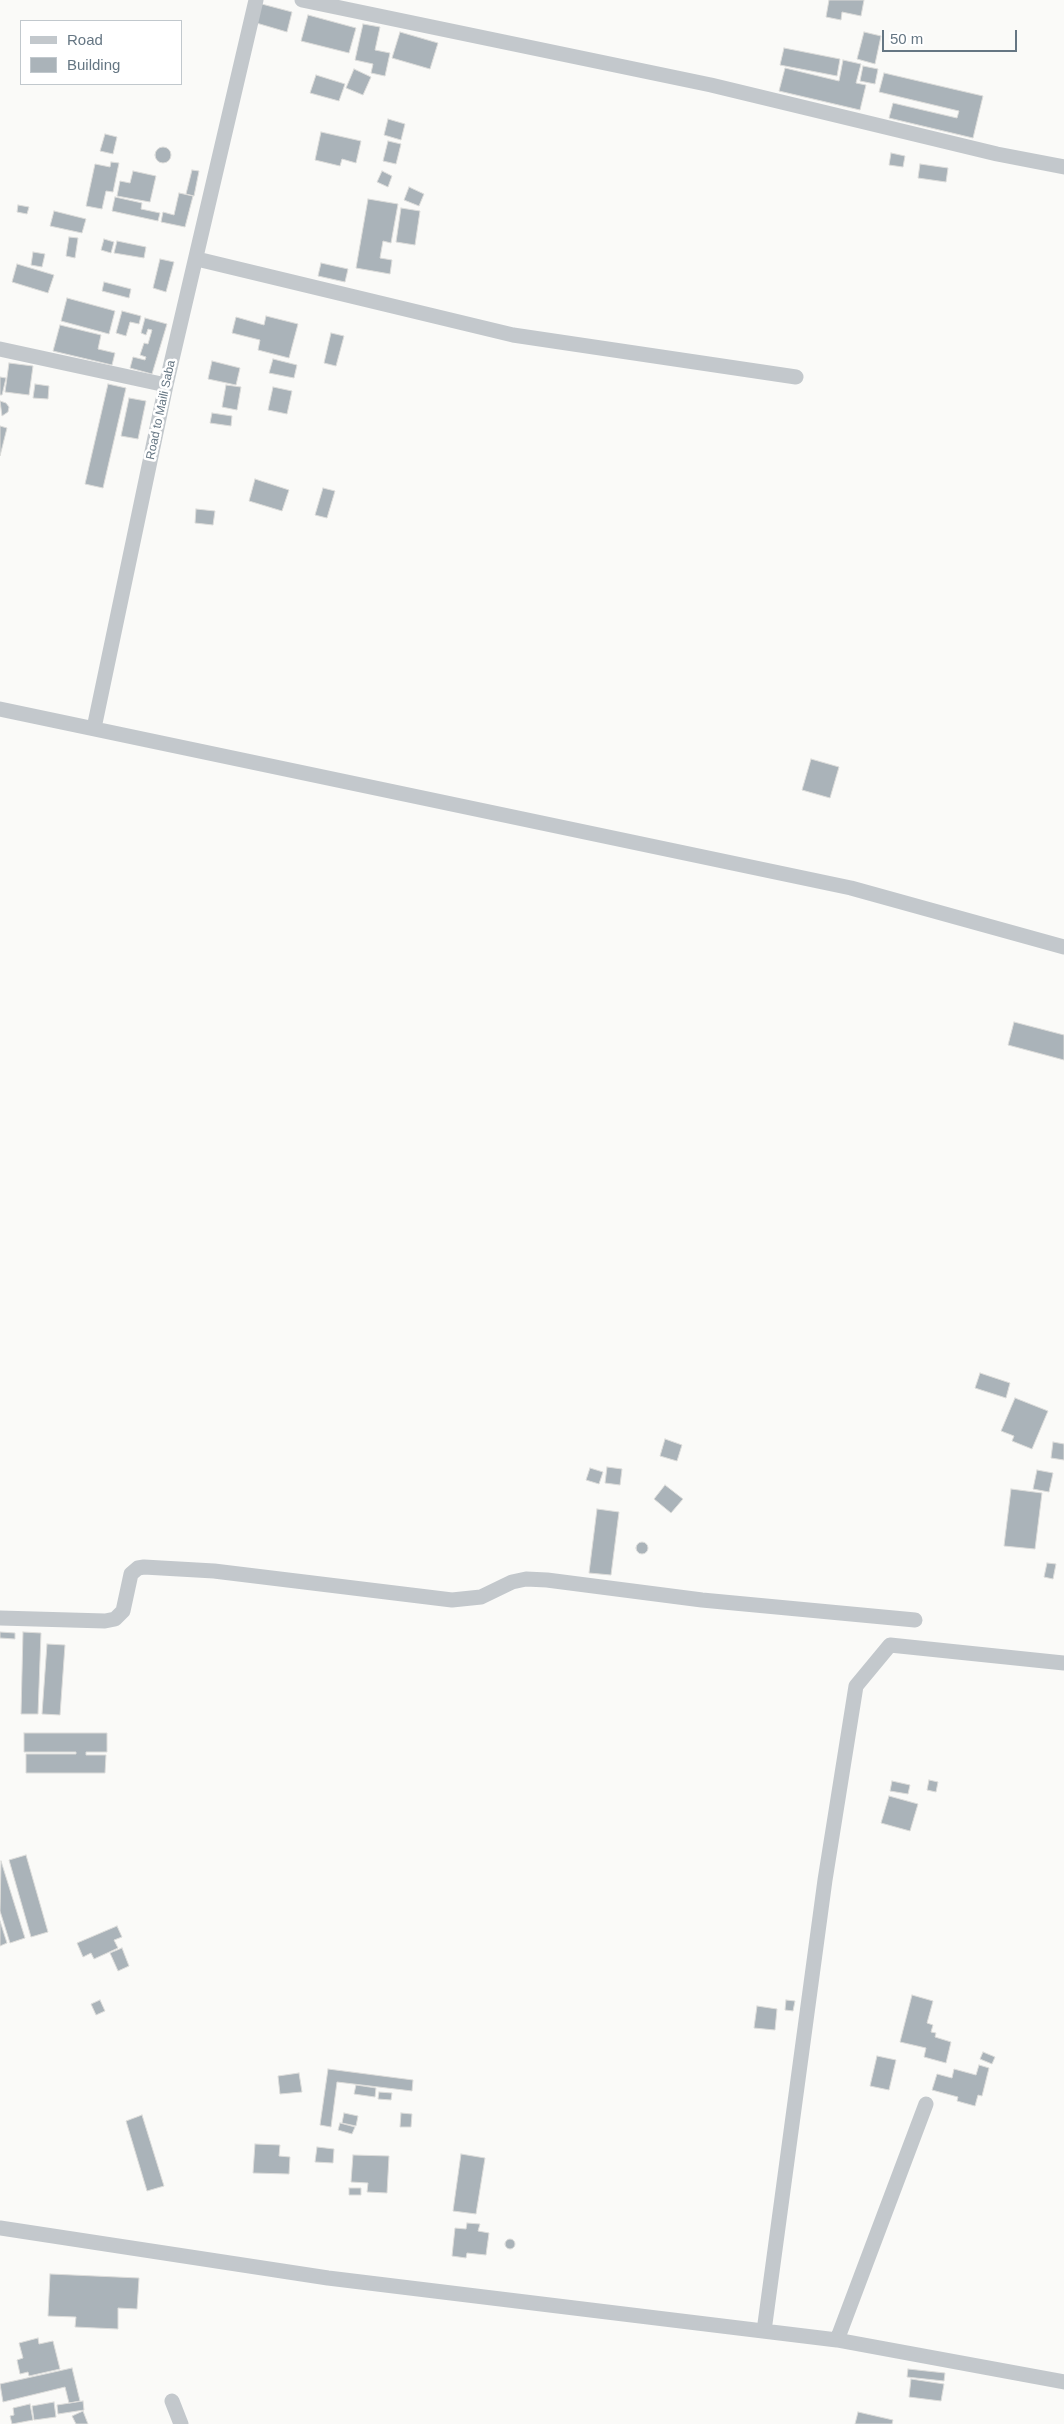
<!DOCTYPE html>
<style>
body{margin:0}
#map{position:relative;width:1064px;height:2424px;overflow:hidden;background:#fafaf8;font-family:Arial,sans-serif}
canvas{display:block}
.legend{position:absolute;left:20px;top:20px;width:162px;height:65px;box-sizing:border-box;background:#fff;border:1px solid #c1c8cd;margin:0;padding:6px 9px;list-style:none;font-size:15px;color:#657683}
.legend li{display:flex;align-items:center;gap:10px;height:25px}
.legend b{width:25px;border:1px solid #c1c8cd}
.scale{position:absolute;left:882px;top:30px;width:135px;height:22px;box-sizing:border-box;border:2px solid #657683;border-top:0;padding-left:6px;font-size:15px;line-height:18px;white-space:nowrap;color:#657683;-webkit-text-stroke:4px #fff;paint-order:stroke}
</style>
<div id="map">
<canvas width="1064" height="2424"></canvas>
<ul class="legend">
<li><b style="height:6px;background:#c3c8cc"></b>Road</li>
<li><b style="height:14px;background:#aab3b9"></b>Building</li>
</ul>
<div class="scale">50 m</div>
</div>
<script>
const g = document.querySelector('canvas').getContext('2d');
g.lineJoin = 'round';
function fill(path, color) { g.fillStyle = color; g.fill(path, 'evenodd'); }
const shape = rows => new Path2D(rows.map(r => 'M' + r).join(''));
function stroke(path, color, width, dash) { g.strokeStyle = color; g.lineWidth = width; g.lineCap = dash ? 'butt' : 'round'; g.setLineDash(dash || []); g.stroke(path); }
function drawText(font, color, halo, rows, align = 'center') {
  g.font = font + ' Arial,sans-serif'; g.lineWidth = 5; g.setLineDash([]); g.textBaseline = 'middle'; g.strokeStyle = halo; g.fillStyle = color; for (const [text, x, y, turn = 0] of rows) {
    g.save(); g.translate(x, y); g.rotate((+turn || 0) * Math.PI / 180); g.textAlign = isNaN(turn) ? turn : align; if (halo) g.strokeText(text, 0, 0); g.fillText(text, 0, 0); g.restore();
  }
}
const building = shape([
 [829,0,864,0,861,16,842,12,841,20,826,17,829,0],
 [258,3,292,12,287,32,253,22,258,3],
 [308,15,356,28,349,53,301,41,308,15],
 [363,24,380,27,375,50,390,53,385,76,371,73,373,64,355,60,363,24],
 [400,32,438,43,430,69,392,58,400,32],
 [864,32,881,36,875,64,857,59,864,32],
 [784,48,840,59,837,76,780,65,784,48],
 [843,60,861,64,856,83,866,85,860,110,779,91,785,68,839,81,843,60],
 [863,66,878,69,875,84,860,81,863,66],
 [354,69,371,77,363,95,346,88,354,69],
 [884,73,983,96,973,138,889,118,893,103,957,118,959,111,879,92,884,73],
 [316,75,345,84,339,101,310,93,316,75],
 [388,119,405,124,401,140,384,135,388,119],
 [321,132,361,141,356,163,342,159,340,166,315,160,321,132],
 [105,134,117,137,113,154,100,151,105,134],
 [388,141,401,144,396,164,383,161,388,141],
 '155 155a8 8 0 1 1 16 0a8 8 0 1 1-16 0Z',
 [891,153,905,156,903,167,889,165,891,153],
 [111,162,119,163,113,192,106,191,102,209,86,206,95,164,110,167,111,162],
 [920,164,948,168,946,182,918,178,920,164],
 [192,170,199,171,194,196,186,194,192,170],
 [133,171,156,176,150,202,117,196,120,181,130,183,133,171],
 [382,171,392,176,388,187,377,182,382,171],
 [409,187,424,194,419,206,404,200,409,187],
 [179,193,193,196,185,227,161,222,163,212,174,215,179,193],
 [115,197,142,203,141,209,160,213,158,221,112,211,115,197],
 [368,199,398,204,391,243,383,241,380,258,392,260,390,274,356,268,368,199],
 [18,205,29,207,27,214,17,212,18,205],
 [401,208,420,211,415,245,396,242,401,208],
 [54,211,86,219,82,233,50,226,54,211],
 [69,237,78,238,75,258,66,256,69,237],
 [104,239,114,242,111,253,101,250,104,239],
 [117,241,146,247,144,258,114,253,117,241],
 [33,252,45,254,42,267,31,265,33,252],
 [160,259,174,262,166,292,153,288,160,259],
 [321,263,348,269,345,282,318,276,321,263],
 [17,264,54,275,48,293,12,282,17,264],
 [104,282,131,289,129,298,102,291,104,282],
 [67,298,115,311,109,334,61,321,67,298],
 [122,311,141,316,139,324,130,322,126,336,116,333,122,311],
 [266,316,298,324,289,358,258,350,260,340,232,333,236,317,264,325,266,316],
 [145,318,167,324,152,374,130,368,133,357,145,360,146,357,140,355,144,343,148,344,152,330,148,329,146,335,141,333,145,318],
 [60,325,101,335,98,349,115,353,112,365,53,351,60,325],
 [331,333,344,336,336,366,324,363,331,333],
 [273,359,297,365,294,378,269,373,273,359],
 [212,361,240,368,236,385,208,379,212,361],
 [9,363,33,366,29,395,5,392,9,363],
 [0,377,6,378,2,395,0,395,0,377],
 [35,384,49,386,48,399,33,398,35,384],
 [108,384,126,388,103,488,85,484,108,384],
 [226,385,241,387,237,410,222,407,226,385],
 [273,387,292,391,287,414,268,410,273,387],
 [129,398,146,401,138,439,121,436,129,398],
 [0,401,6,403,9,407,8,412,2,416,0,401],
 [212,413,232,416,231,426,210,423,212,413],
 [0,426,7,428,0,456,0,426],
 [255,479,289,490,282,511,249,501,255,479],
 [323,488,335,491,327,518,315,515,323,488],
 [196,509,215,511,213,525,195,523,196,509],
 [811,759,839,767,830,798,802,790,811,759],
 [1014,1022,1064,1035,1064,1060,1008,1045,1014,1022],
 [980,1373,1010,1383,1006,1398,975,1388,980,1373],
 [1015,1398,1048,1411,1032,1449,1012,1441,1014,1436,1001,1431,1015,1398],
 [665,1439,682,1445,677,1461,660,1456,665,1439],
 [1053,1442,1064,1444,1064,1460,1051,1458,1053,1442],
 [607,1467,622,1469,620,1485,605,1483,607,1467],
 [590,1468,603,1472,599,1484,586,1480,590,1468],
 [1037,1470,1053,1473,1049,1492,1033,1489,1037,1470],
 [665,1485,683,1499,671,1513,654,1499,665,1485],
 [1011,1489,1042,1493,1035,1549,1004,1546,1011,1489],
 [597,1509,619,1512,611,1575,589,1573,597,1509],
 '636 1548a6 6 0 1 1 12 0a6 6 0 1 1-12 0Z',
 [1047,1563,1056,1564,1053,1579,1044,1577,1047,1563],
 [0,1632,15,1633,15,1639,0,1638,0,1632],
 [23,1632,41,1633,38,1714,21,1714,23,1632],
 [47,1644,65,1645,60,1715,42,1714,47,1644],
 [24,1733,107,1733,107,1752,86,1752,86,1755,106,1755,105,1773,26,1773,26,1754,76,1754,76,1752,24,1752,24,1733],
 [929,1780,938,1782,936,1792,927,1790,929,1780],
 [892,1781,910,1785,908,1794,890,1791,892,1781],
 [889,1796,918,1804,910,1831,881,1823,889,1796],
 [26,1855,48,1932,31,1937,9,1860,26,1855],
 [1,1861,25,1938,10,1943,0,1911,1,1861],
 [0,1921,7,1943,0,1946,0,1921],
 [117,1926,122,1937,114,1940,118,1948,94,1959,91,1953,83,1957,77,1943,117,1926],
 [122,1948,129,1966,118,1971,110,1953,122,1948],
 [912,1995,933,2001,927,2023,933,2025,931,2032,936,2033,935,2037,951,2042,946,2063,924,2057,926,2048,900,2042,912,1995],
 [100,2000,105,2011,96,2015,91,2004,100,2000],
 [786,2000,795,2001,793,2011,785,2010,786,2000],
 [757,2006,777,2009,775,2030,754,2028,757,2006],
 [983,2052,995,2057,992,2064,980,2059,983,2052],
 [877,2056,896,2060,889,2090,870,2086,877,2056],
 [979,2065,989,2068,982,2096,978,2095,975,2106,957,2101,958,2097,932,2090,937,2074,952,2078,954,2069,976,2075,979,2065],
 [328,2069,413,2080,412,2091,337,2082,331,2127,320,2125,328,2069],
 [299,2073,302,2092,280,2094,278,2076,299,2073],
 [356,2085,376,2088,375,2097,354,2094,356,2085],
 [379,2092,392,2093,391,2100,378,2099,379,2092],
 [344,2113,358,2116,356,2126,342,2123,344,2113],
 [401,2113,412,2114,411,2127,400,2127,401,2113],
 [142,2115,164,2186,147,2191,126,2121,142,2115],
 [340,2123,355,2127,352,2134,338,2130,340,2123],
 [255,2144,280,2145,279,2156,290,2157,289,2174,253,2173,255,2144],
 [317,2147,334,2149,333,2163,315,2162,317,2147],
 [461,2154,485,2158,476,2214,453,2211,461,2154],
 [353,2155,389,2156,387,2193,367,2192,368,2183,351,2182,353,2155],
 [349,2188,361,2188,361,2195,349,2195,349,2188],
 [467,2223,480,2224,478,2231,489,2233,486,2255,467,2253,466,2258,452,2256,455,2228,466,2229,467,2223],
 '505 2244a5 5 0 1 1 10 0a5 5 0 1 1-10 0Z',
 [50,2274,139,2278,137,2309,118,2308,118,2329,75,2327,76,2317,48,2316,50,2274],
 [38,2338,39,2344,53,2341,60,2369,29,2376,28,2372,20,2374,17,2360,23,2358,19,2343,38,2338],
 [72,2368,80,2401,69,2403,65,2387,3,2402,0,2384,72,2368],
 [908,2369,945,2373,944,2381,907,2377,908,2369],
 [911,2379,944,2384,941,2401,909,2397,911,2379],
 [83,2401,84,2410,58,2414,57,2405,83,2401],
 [54,2402,56,2417,34,2420,32,2406,54,2402],
 [30,2404,33,2420,12,2424,10,2416,14,2415,13,2408,30,2404],
 [83,2411,88,2424,76,2424,72,2416,83,2411],
 [858,2412,893,2420,892,2424,855,2424,858,2412]
]);
fill(building, '#aab3b9');
stroke(building, '#dcdcda', 1);
stroke(shape([
 [302,0,711,85,997,154,1064,167],
 [197,259,513,335,796,377],
 [0,349,166,385],
 [0,709,851,888,1064,947],
 [94,728,166,385,256,0],
 [0,1618,105,1621,115,1619,123,1611,131,1574,138,1568,144,1567,214,1571,452,1600,481,1597,512,1582,526,1579,547,1580,702,1600,915,1620],
 [0,2228,328,2278,837,2340,1064,2382],
 [764,2331,825,1880,856,1686,890,1645,1064,1663],
 [837,2340,926,2104],
 [172,2401,181,2424]
]), '#c3c8cc', 15);
drawText('12px', '#657683', '#fff', [
 ["Road to Maili Saba",161,410,-78]
]);
</script>
